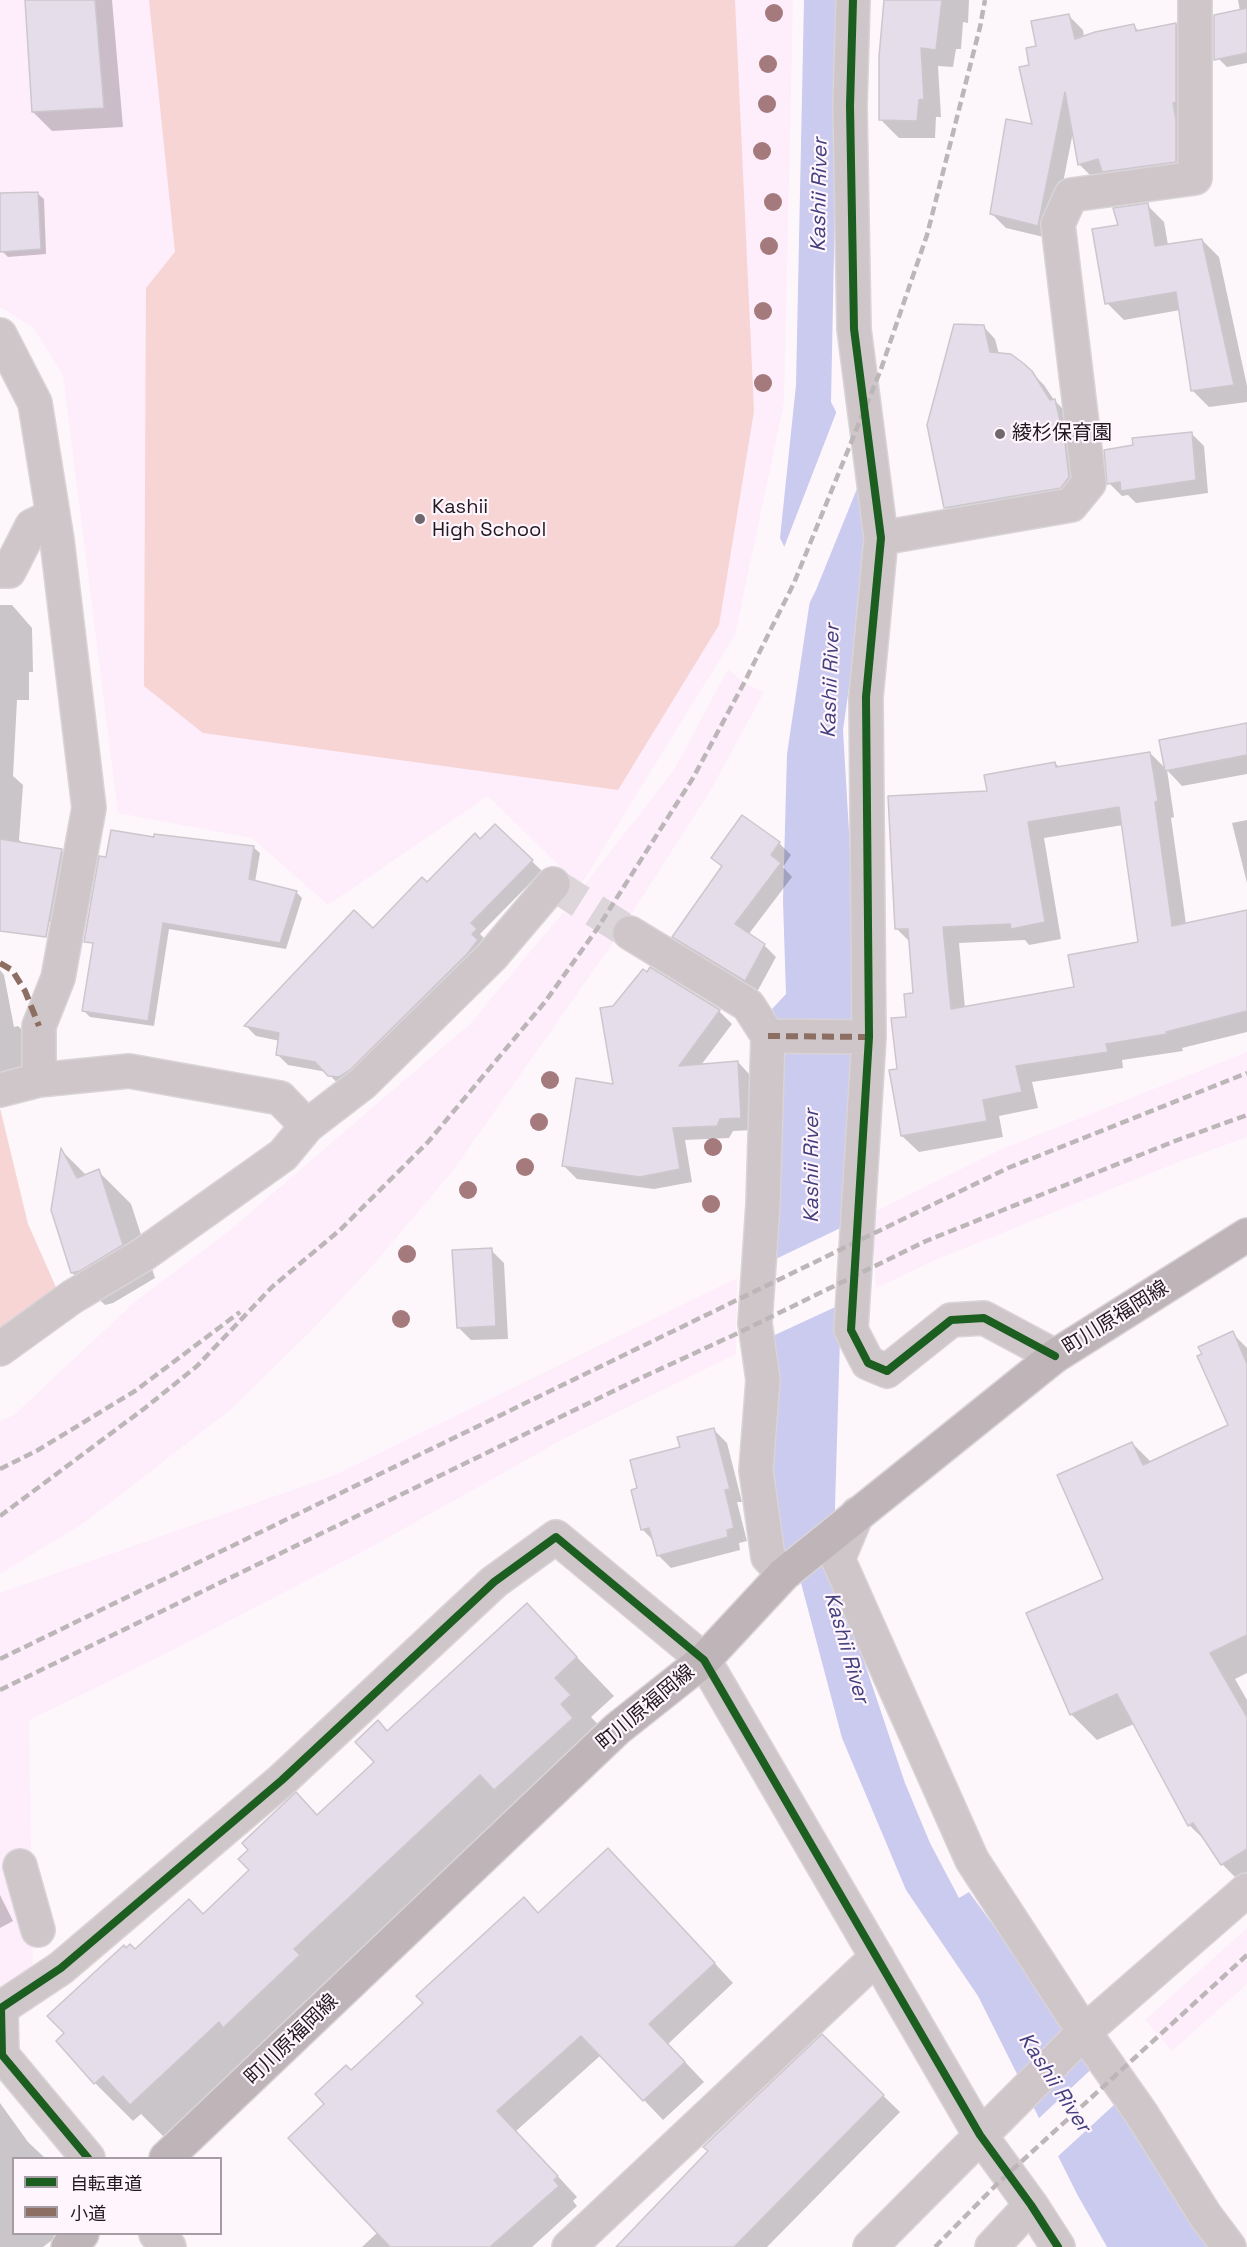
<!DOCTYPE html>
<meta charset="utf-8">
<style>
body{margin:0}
#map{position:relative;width:1247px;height:2247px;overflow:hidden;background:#fdf7fc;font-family:"Space Grotesk","Noto Sans JP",sans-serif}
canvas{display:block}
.legend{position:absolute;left:12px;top:2157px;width:210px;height:78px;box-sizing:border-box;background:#fff5fd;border:2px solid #a69da4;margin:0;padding:8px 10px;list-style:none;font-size:18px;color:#21191f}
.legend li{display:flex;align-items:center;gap:12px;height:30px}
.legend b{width:30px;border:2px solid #a69da4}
</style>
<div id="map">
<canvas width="1247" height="2247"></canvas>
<ul class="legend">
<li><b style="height:8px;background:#1b5e20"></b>自転車道</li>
<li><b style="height:8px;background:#8d6e63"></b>小道</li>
</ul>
</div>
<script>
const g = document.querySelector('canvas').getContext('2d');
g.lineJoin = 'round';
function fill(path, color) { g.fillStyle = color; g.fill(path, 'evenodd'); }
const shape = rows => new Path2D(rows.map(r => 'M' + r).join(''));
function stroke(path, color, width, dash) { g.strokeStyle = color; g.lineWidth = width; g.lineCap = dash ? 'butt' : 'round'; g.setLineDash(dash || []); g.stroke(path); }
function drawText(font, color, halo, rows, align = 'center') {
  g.font = font + ' "Space Grotesk","Noto Sans JP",sans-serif'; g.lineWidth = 4.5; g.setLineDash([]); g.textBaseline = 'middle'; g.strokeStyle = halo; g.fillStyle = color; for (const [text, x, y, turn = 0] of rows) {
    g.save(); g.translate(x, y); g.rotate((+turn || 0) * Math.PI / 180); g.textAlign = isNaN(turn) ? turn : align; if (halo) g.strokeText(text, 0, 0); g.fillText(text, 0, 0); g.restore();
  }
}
fill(shape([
 [0,0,793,0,784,403,735,635,580,886,488,796,328,905,252,838,118,813,63,375,33,327,0,307],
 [728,669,744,683,764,692,709,793,612,944,452,1172,373,1265,312,1330,229,1411,85,1522,0,1574,0,1421,14,1415,137,1300,229,1231,471,1023,565,910,674,770],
 [1247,1052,1247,1137,1181,1161,935,1260,876,1288,872,1213,1000,1150],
 [737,1278,736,1354,567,1437,373,1546,165,1654,29,1720,33,1975,0,1992,0,1593,335,1475],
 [1247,1928,1247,1984,1172,2051,1145,2020]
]), '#feedfa');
fill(shape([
 [149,0,735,0,754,411,719,625,618,790,203,733,144,686,146,288,175,252],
 [0,1108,28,1224,63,1303,0,1337]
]), '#f6d5d4');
fill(shape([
 [804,0,839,0,831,402,857,453,869,547,843,730,850,849,854,968,854,1054,841,1305,835,1506,835,1575,905,1783,930,1843,959,1898,969,1892,1079,2043,1218,2247,1107,2247,1077,2194,978,1996,906,1890,842,1738,801,1583,770,1521,778,1020,772,1009,786,994,783,901,787,754,810,600,780,538,796,385]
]), '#cbcaef');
fill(shape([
 [838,408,860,452,865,469,816,590,806,610,807,600,783,550],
 [851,1223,844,1303,764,1340,759,1267],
 [1101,2060,1126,2094,1055,2159,1036,2121]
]), '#fdf7fc');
fill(shape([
 [27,0,112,0,123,127,52,131,33,112],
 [885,0,969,0,968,23,963,22,961,49,956,49,953,67,938,66,941,117,936,117,935,138,899,138,881,120],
 [1238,0,1247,0,1247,63,1227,67,1215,55,1240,11],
 [1069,16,1083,30,1084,37,1133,25,1140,32,1176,24,1190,38,1190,175,1093,178,1079,164,1073,132,1052,239,1006,228,992,214,1034,126,1030,66,1038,47],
 [37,193,44,199,46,254,8,257,2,251],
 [1147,205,1164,222,1168,245,1202,240,1219,257,1247,386,1247,402,1209,407,1192,390,1180,310,1124,320,1107,303],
 [983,326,995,339,999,354,1031,372,1044,385,1054,400,1067,413,1081,490,957,520,945,507],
 [1191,433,1204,446,1208,493,1136,503,1128,495,1122,496,1109,483],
 [0,605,12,605,32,628,33,672,29,672,29,700,17,700,13,776,23,785,19,840,24,844,62,851,75,864,63,924,0,915],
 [1247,724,1247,774,1182,786,1167,770,1174,817,1171,818,1186,924,1247,911,1247,1032,1182,1048,1183,1051,1122,1060,1123,1068,1032,1082,1038,1108,999,1116,1003,1137,919,1152,902,1136,899,1071,908,1018,915,994,911,943,897,929,989,793,1055,763,1060,768,1150,753,1167,770],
 [1123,825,1139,943,1076,988,965,1008,959,943,1025,940,1029,945,1061,939,1044,838],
 [1247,820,1247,883,1232,823],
 [495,826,542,871,480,934,486,940,340,1086,327,1072,288,1065,277,1054,280,1041,256,1036,246,1026,354,912,373,930,480,841],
 [155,838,253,847,260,853,255,882,296,892,302,898,286,949,169,929,154,1026,90,1017,84,1011,108,859],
 [779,843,791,855,783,867,792,877,748,935,764,945,776,957,757,992,686,949,674,937,723,868,713,858],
 [651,969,719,1011,732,1024,701,1065,738,1062,750,1075,753,1130,733,1131,729,1138,685,1140,692,1182,654,1189,577,1179,564,1166,615,1086,614,1008],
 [0,970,4,975,14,1027,18,1026,31,1038,32,1070,0,1077],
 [62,1151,87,1176,98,1171,131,1204,155,1278,113,1303,105,1305,72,1273],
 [491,1250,504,1263,508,1339,471,1340,458,1327],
 [1232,1333,1247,1348,1247,1673,1235,1679,1247,1700,1247,1889,1222,1864,1210,1845,1189,1825,1134,1724,1097,1740,1071,1714,1105,1580,1132,1443,1151,1462,1230,1426],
 [714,1430,727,1443,742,1502,737,1502,747,1541,739,1543,740,1550,671,1568,658,1555,654,1541,642,1529,639,1489],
 [527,1605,614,1696,591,1717,607,1734,169,2142,141,2114,133,2121,95,2083,127,1950,135,1951,204,1916,376,1762,388,1732],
 [628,1869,733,1983,668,2044,704,2082,663,2120,601,2055,516,2131,577,2197,573,2201,577,2206,532,2247,362,2247,378,2232,326,2104,351,2072,539,1914],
 [0,1895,13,1921,0,1928],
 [822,2036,900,2112,767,2247,618,2247],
 [0,2103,28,2142,45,2158,14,2158,14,2234,60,2234,43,2247,0,2247]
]), '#0003');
const building = shape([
 [25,0,95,0,104,108,32,112,25,0],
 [884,0,942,0,936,50,921,48,924,99,919,100,917,121,879,120,879,57,884,0],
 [1247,8,1247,53,1214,60,1214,15,1247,8],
 [1069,14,1075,39,1095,32,1134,24,1136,31,1176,23,1176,102,1173,103,1176,119,1176,162,1102,172,1098,159,1078,165,1065,92,1038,226,990,214,1006,119,1032,124,1019,67,1029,65,1026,48,1036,46,1031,21,1069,14],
 [38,192,41,249,0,252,0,193,38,192],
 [1148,203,1155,246,1202,239,1234,385,1191,391,1176,292,1105,304,1092,229,1118,225,1113,208,1148,203],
 [954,324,984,325,990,352,1011,354,1023,363,1032,371,1050,400,1055,399,1065,443,1069,477,1061,488,944,508,927,425,954,324],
 [1192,432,1196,480,1121,491,1120,482,1107,484,1104,450,1133,445,1132,438,1192,432],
 [1247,723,1247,755,1165,771,1159,740,1247,723],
 [1150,752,1158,801,1155,802,1172,926,1247,910,1247,1011,1166,1032,1167,1034,1106,1044,1108,1052,1016,1066,1022,1092,983,1100,987,1121,901,1136,889,1070,897,1069,891,1018,906,1017,904,994,913,993,908,929,895,929,888,796,987,791,984,775,1055,762,1056,767,1150,752],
 [1119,807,1138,942,1068,955,1074,987,951,1009,943,927,1010,924,1011,929,1045,922,1028,822,1119,807],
 [742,815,780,842,771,855,781,863,735,924,765,944,745,981,672,937,722,866,711,858,742,815],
 [495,824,533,860,471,923,477,929,472,934,478,940,467,954,351,1069,339,1077,328,1076,315,1062,276,1055,279,1033,244,1026,354,910,373,928,422,877,427,882,475,833,480,839,495,824],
 [111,830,154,837,154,834,254,846,249,879,297,891,280,943,163,923,148,1021,82,1011,93,943,84,942,99,856,106,857,111,830],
 [0,839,62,849,46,937,0,931,0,839],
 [650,967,720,1010,679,1066,738,1061,741,1118,720,1119,717,1126,673,1128,680,1169,640,1177,562,1166,576,1078,613,1084,600,1008,613,1006,643,969,647,972,650,967],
 [61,1148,77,1178,99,1169,123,1245,80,1271,71,1273,51,1210,61,1148],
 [492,1248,496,1326,457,1328,452,1250,492,1248],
 [1233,1331,1247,1364,1247,1635,1210,1653,1247,1717,1247,1849,1221,1865,1193,1823,1188,1826,1117,1694,1070,1715,1026,1613,1103,1579,1057,1475,1132,1442,1143,1465,1228,1425,1197,1356,1202,1354,1198,1347,1233,1331],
 [714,1428,730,1489,725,1490,734,1528,727,1530,728,1537,657,1556,649,1528,641,1530,631,1490,637,1488,630,1460,680,1447,677,1437,714,1428],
 [527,1603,577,1657,555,1678,571,1695,561,1704,573,1718,494,1790,480,1775,294,1949,300,1955,223,2028,219,2022,130,2105,103,2076,94,2084,56,2041,64,2033,47,2016,124,1945,126,1948,130,1944,135,1949,189,1899,203,1914,249,1870,238,1859,248,1850,242,1843,296,1792,317,1815,374,1762,355,1742,378,1720,387,1731,527,1603],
 [608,1848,715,1963,649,2024,685,2062,643,2101,581,2036,497,2111,558,2176,554,2180,559,2186,490,2247,390,2247,288,2138,324,2104,315,2094,346,2065,351,2070,423,2003,416,1996,524,1897,538,1913,608,1848],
 [822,2034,884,2095,734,2247,616,2247,708,2151,703,2147,822,2034]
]);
fill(building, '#e5deea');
stroke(building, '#ccc7cd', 1.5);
stroke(shape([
 [553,884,630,933]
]), '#dcd6db', 33, [33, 16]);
const minor = shape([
 [853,0,850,106,854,329,881,538,866,697,869,1037,851,1330,868,1363,887,1371,951,1320,984,1318,1055,1356],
 [0,335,35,403,57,540,89,808,58,978,39,1026,39,1080],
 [881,538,1071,505,1089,483,1058,224,1071,195,1195,178,1195,0],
 [0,571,9,571,32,526,53,516],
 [630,933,748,1005,768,1036,763,1204,755,1323,763,1380,756,1470,768,1557,784,1574],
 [768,1036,869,1037],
 [0,1090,39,1080,129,1071,280,1098,307,1126,363,1083,491,957,553,884],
 [0,1349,72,1297,141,1256,283,1155,307,1126],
 [857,1514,838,1559,972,1860,1084,2032,1141,2113,1205,2215,1229,2247],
 [20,1866,38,1930],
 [88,2158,2,2055,1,2008,61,1968,282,1780,494,1582,556,1537,704,1660,980,2135,1031,2205,1058,2247],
 [156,2234,169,2247],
 [569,2247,877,1957],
 [870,2247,1084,2032,1247,1890],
 [992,2247,1031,2205]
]);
const major = shape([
 [166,2158,617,1729,704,1660,784,1574,1055,1356,1247,1235],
 [68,2247,82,2234]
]);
stroke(minor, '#d9d4d8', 36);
stroke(major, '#d9d4d8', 36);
stroke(minor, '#cec6c8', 33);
stroke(major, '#bfb4b8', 33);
stroke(shape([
 [0,1469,38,1450,135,1391,240,1312],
 [0,1516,145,1408,197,1366,272,1287,340,1230,428,1142,545,1002,597,929,693,778,744,683,794,583,881,369,927,235,980,27,985,0],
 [0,1659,1008,1168,1247,1073],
 [0,1690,630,1383,736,1334,926,1241,1175,1141,1247,1115],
 [935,2247,998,2183,1247,1955]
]), '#bcb6b9', 4.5, [9, 4.5]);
stroke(shape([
 [0,963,12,970,25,991,39,1026],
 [768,1036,869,1037]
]), '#8d6e63', 6, [12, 6]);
stroke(shape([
 [853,0,850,106,854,329,881,538,866,697,869,1037,851,1330,868,1363,887,1371,951,1320,984,1318,1055,1356],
 [88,2158,2,2055,1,2008,61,1968,282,1780,494,1582,556,1537,704,1660,980,2135,1031,2205,1058,2247]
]), '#1b5e20', 8);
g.fillStyle = '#a47a7d';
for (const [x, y] of [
 [774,13],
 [768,64],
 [767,104],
 [762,151],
 [773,202],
 [769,246],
 [763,311],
 [763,383],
 [550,1080],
 [539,1122],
 [713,1147],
 [525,1167],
 [468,1190],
 [711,1204],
 [407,1254],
 [401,1319]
]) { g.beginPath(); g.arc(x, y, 9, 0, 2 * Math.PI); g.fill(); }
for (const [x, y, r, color] of [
 [1000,434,6,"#6e676c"],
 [420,519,6,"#6e676c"]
]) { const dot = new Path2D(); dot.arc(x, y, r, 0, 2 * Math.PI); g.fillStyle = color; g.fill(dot); stroke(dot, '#fff5fd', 2); }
drawText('20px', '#21191f', '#fff5fd', [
 ["綾杉保育園",1012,434],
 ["Kashii",432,508],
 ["High School",432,531]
], 'left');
drawText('20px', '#21191f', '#fff5fd', [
 ["町川原福岡線",1116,1318,-32],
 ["町川原福岡線",646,1708,-40],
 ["町川原福岡線",292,2040,-44]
]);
drawText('italic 21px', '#423f7d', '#fff5fd', [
 ["Kashii River",820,195,-89],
 ["Kashii River",831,681,-88],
 ["Kashii River",812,1166,-90],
 ["Kashii River",846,1648,74],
 ["Kashii River",1054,2083,57]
]);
</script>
